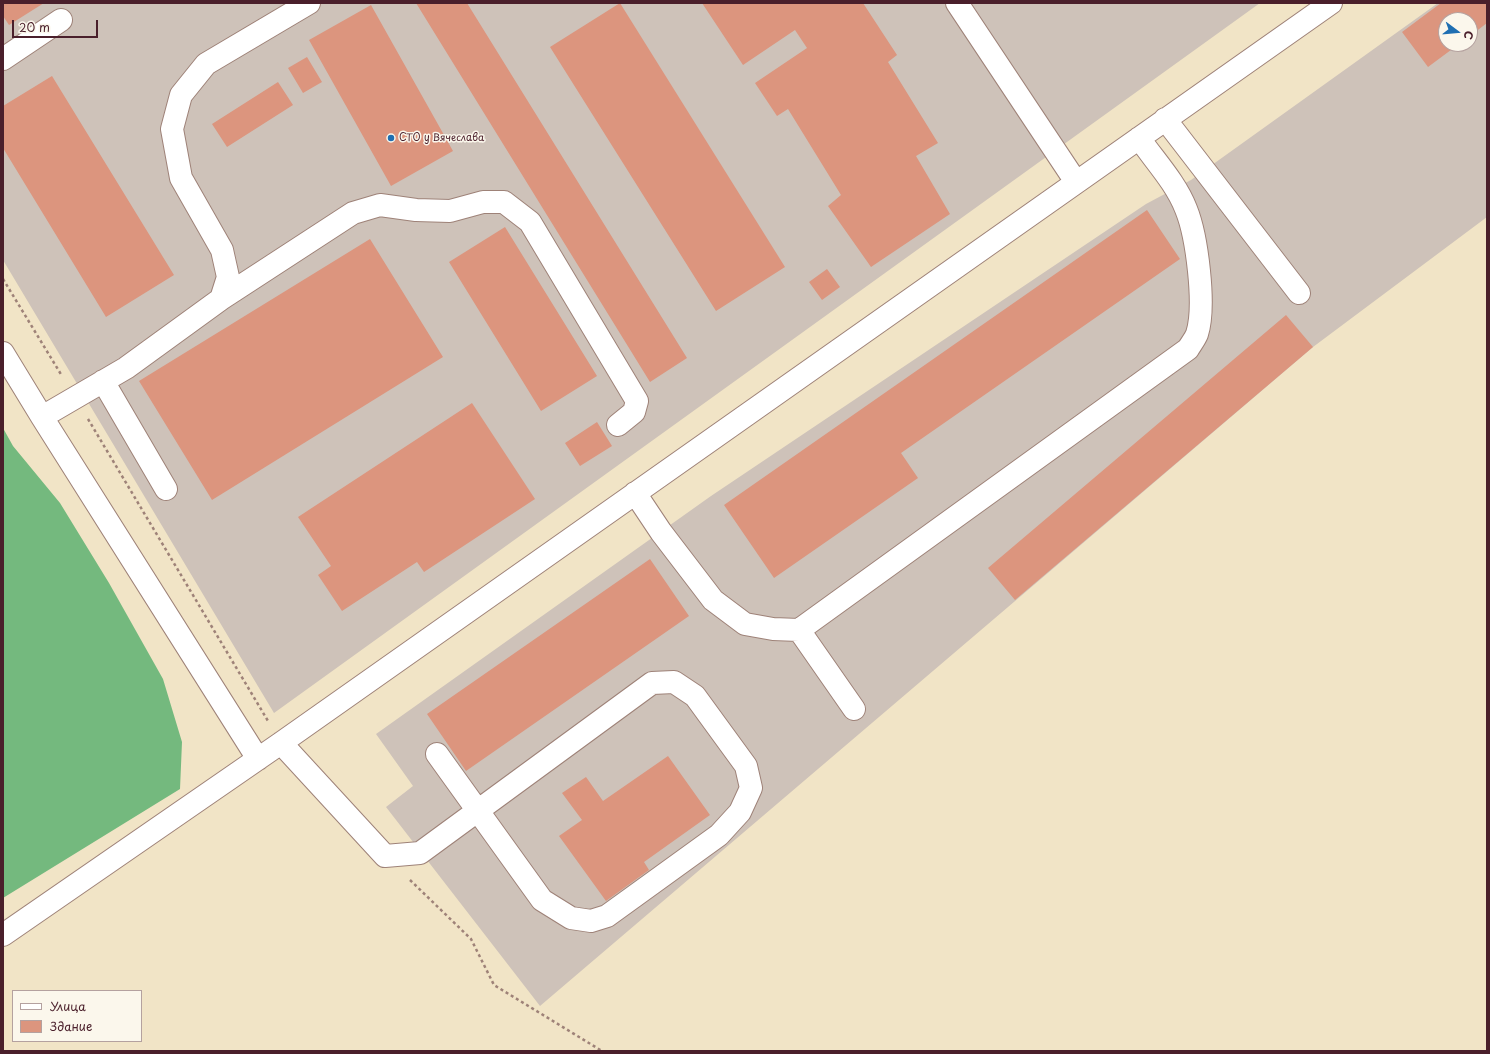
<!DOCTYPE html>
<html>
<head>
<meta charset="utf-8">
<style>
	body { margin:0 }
	#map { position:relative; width:1490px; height:1054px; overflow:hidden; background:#f1e4c6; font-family:"Playpen Sans",sans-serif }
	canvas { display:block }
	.frame { position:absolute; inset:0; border:4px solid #4a1f2b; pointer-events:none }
	.legend { position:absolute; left:12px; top:990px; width:130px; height:52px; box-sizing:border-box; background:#fbf7ec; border:1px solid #b4a19f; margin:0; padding:5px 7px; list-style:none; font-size:12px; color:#4a1f2b }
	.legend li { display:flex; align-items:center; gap:8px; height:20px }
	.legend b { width:20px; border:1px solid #b4a19f }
	.north { position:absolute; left:1438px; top:12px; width:40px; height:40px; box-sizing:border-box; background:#fbf7ec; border:1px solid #b4a19f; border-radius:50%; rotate:106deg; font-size:11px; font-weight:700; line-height:16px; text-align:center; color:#4a1f2b }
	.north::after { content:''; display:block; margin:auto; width:14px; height:18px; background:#1f6fb2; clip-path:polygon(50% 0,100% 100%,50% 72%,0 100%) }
	.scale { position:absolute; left:12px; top:20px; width:86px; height:18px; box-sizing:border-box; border:2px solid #4a1f2b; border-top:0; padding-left:5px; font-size:12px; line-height:14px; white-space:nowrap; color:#4a1f2b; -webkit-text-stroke:3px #fbf7ec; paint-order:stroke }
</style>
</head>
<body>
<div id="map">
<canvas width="1490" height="1054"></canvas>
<div class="frame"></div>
<ul class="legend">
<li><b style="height:5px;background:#fff"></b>Улица</li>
<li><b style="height:11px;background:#dc957e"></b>Здание</li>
</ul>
<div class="north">С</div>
<div class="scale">20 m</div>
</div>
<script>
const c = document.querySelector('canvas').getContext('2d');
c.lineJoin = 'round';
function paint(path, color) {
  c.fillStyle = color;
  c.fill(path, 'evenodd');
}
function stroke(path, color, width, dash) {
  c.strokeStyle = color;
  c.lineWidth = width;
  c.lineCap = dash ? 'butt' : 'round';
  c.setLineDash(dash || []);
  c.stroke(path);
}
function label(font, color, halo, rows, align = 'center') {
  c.font = font + ' "Playpen Sans",sans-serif';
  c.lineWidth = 3;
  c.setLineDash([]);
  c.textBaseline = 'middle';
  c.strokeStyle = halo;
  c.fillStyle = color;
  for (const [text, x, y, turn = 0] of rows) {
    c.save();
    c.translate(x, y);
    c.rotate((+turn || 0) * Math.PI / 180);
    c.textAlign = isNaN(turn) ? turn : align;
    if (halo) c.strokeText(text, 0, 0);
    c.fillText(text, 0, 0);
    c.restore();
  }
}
paint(new Path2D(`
	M3 3H1260L274 713 3 260Z
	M1438 3H1487V217L1313 347 540 1006 386 807 413 786 376 734 711 496 1146 204 1191 180ZM1446 20H1470V44H1446Z`), '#cec2b9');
paint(new Path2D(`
	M3 428 13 446 60 503 109 583 163 679 182 742 180 789 3 898Z`), '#74b97e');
paint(new Path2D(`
	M3 3H44L9 25 3 16Z
	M416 3H467L687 358 650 382Z
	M620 3 785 267 716 311 550 47Z
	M702 3H863L897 55 888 62 938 143 916 156 950 214 871 267 828 206 841 195 788 109 777 116 755 83 807 48 795 30 743 65Z
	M1441 3H1487V23L1470 36V20H1446V44H1459L1428 67 1402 32Z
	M371 5 453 151 391 186 309 40Z
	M307 57 322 82 303 93 288 68Z
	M52 76 174 275 106 317 3 148V106Z
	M278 82 293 105 227 147 212 124Z
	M1147 210 1180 259 901 453 918 478 774 578 724 505Z
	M505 227 597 376 541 411 449 262Z
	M370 239 443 357 212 500 139 381Z
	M827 269 840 287 822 300 809 282Z
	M1286 315 1313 347 1015 600 988 568Z
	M472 403 535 499 424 572 417 562 342 611 318 575 331 566 298 517Z
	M597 422 612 446 580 466 565 443Z
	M650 559 689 616 466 771 427 714Z
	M668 756 710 815 644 862 649 870 606 901 559 836 582 820 562 793 586 777 603 801Z`), '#dc957e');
const minor = new Path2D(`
	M957 3 1076 182
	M3 59 61 20
	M1165 119 1299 293
	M221 299 353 213 380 205 416 210 450 211 483 202H504L530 222 637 401 634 412 618 425
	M3 353 42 417 258 759
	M103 381 166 489
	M42 417 126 368 221 299 228 277 222 250 181 178 172 129 181 95 206 64 309 3
	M635 493 661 532 713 600 745 624 773 629 799 630 1188 349C1191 344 1195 339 1197 334 1206 306 1197 236 1186 209 1176 183 1155 161 1139 138
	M799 630 854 709
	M281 743 385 856 420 853 652 683 674 682 695 696 746 766 751 788 740 812 719 835 607 916 591 921 571 918 542 900 437 754
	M3 935 281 743 1331 3`);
stroke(minor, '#9e8278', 24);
stroke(new Path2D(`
	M3 279 62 376
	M88 419 268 721
	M410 880 471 939 494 985 602 1051`), '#9e8278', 2.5, [3, 3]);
stroke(minor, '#fff', 22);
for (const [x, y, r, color] of [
	[391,138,4,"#1f6fb2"]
]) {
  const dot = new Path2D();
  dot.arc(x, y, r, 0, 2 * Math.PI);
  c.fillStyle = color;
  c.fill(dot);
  stroke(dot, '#fbf7ec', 1.5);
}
label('10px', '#4a1f2b', '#fbf7ec', [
	["СТО у Вячеслава",399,138]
], 'left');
</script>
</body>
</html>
